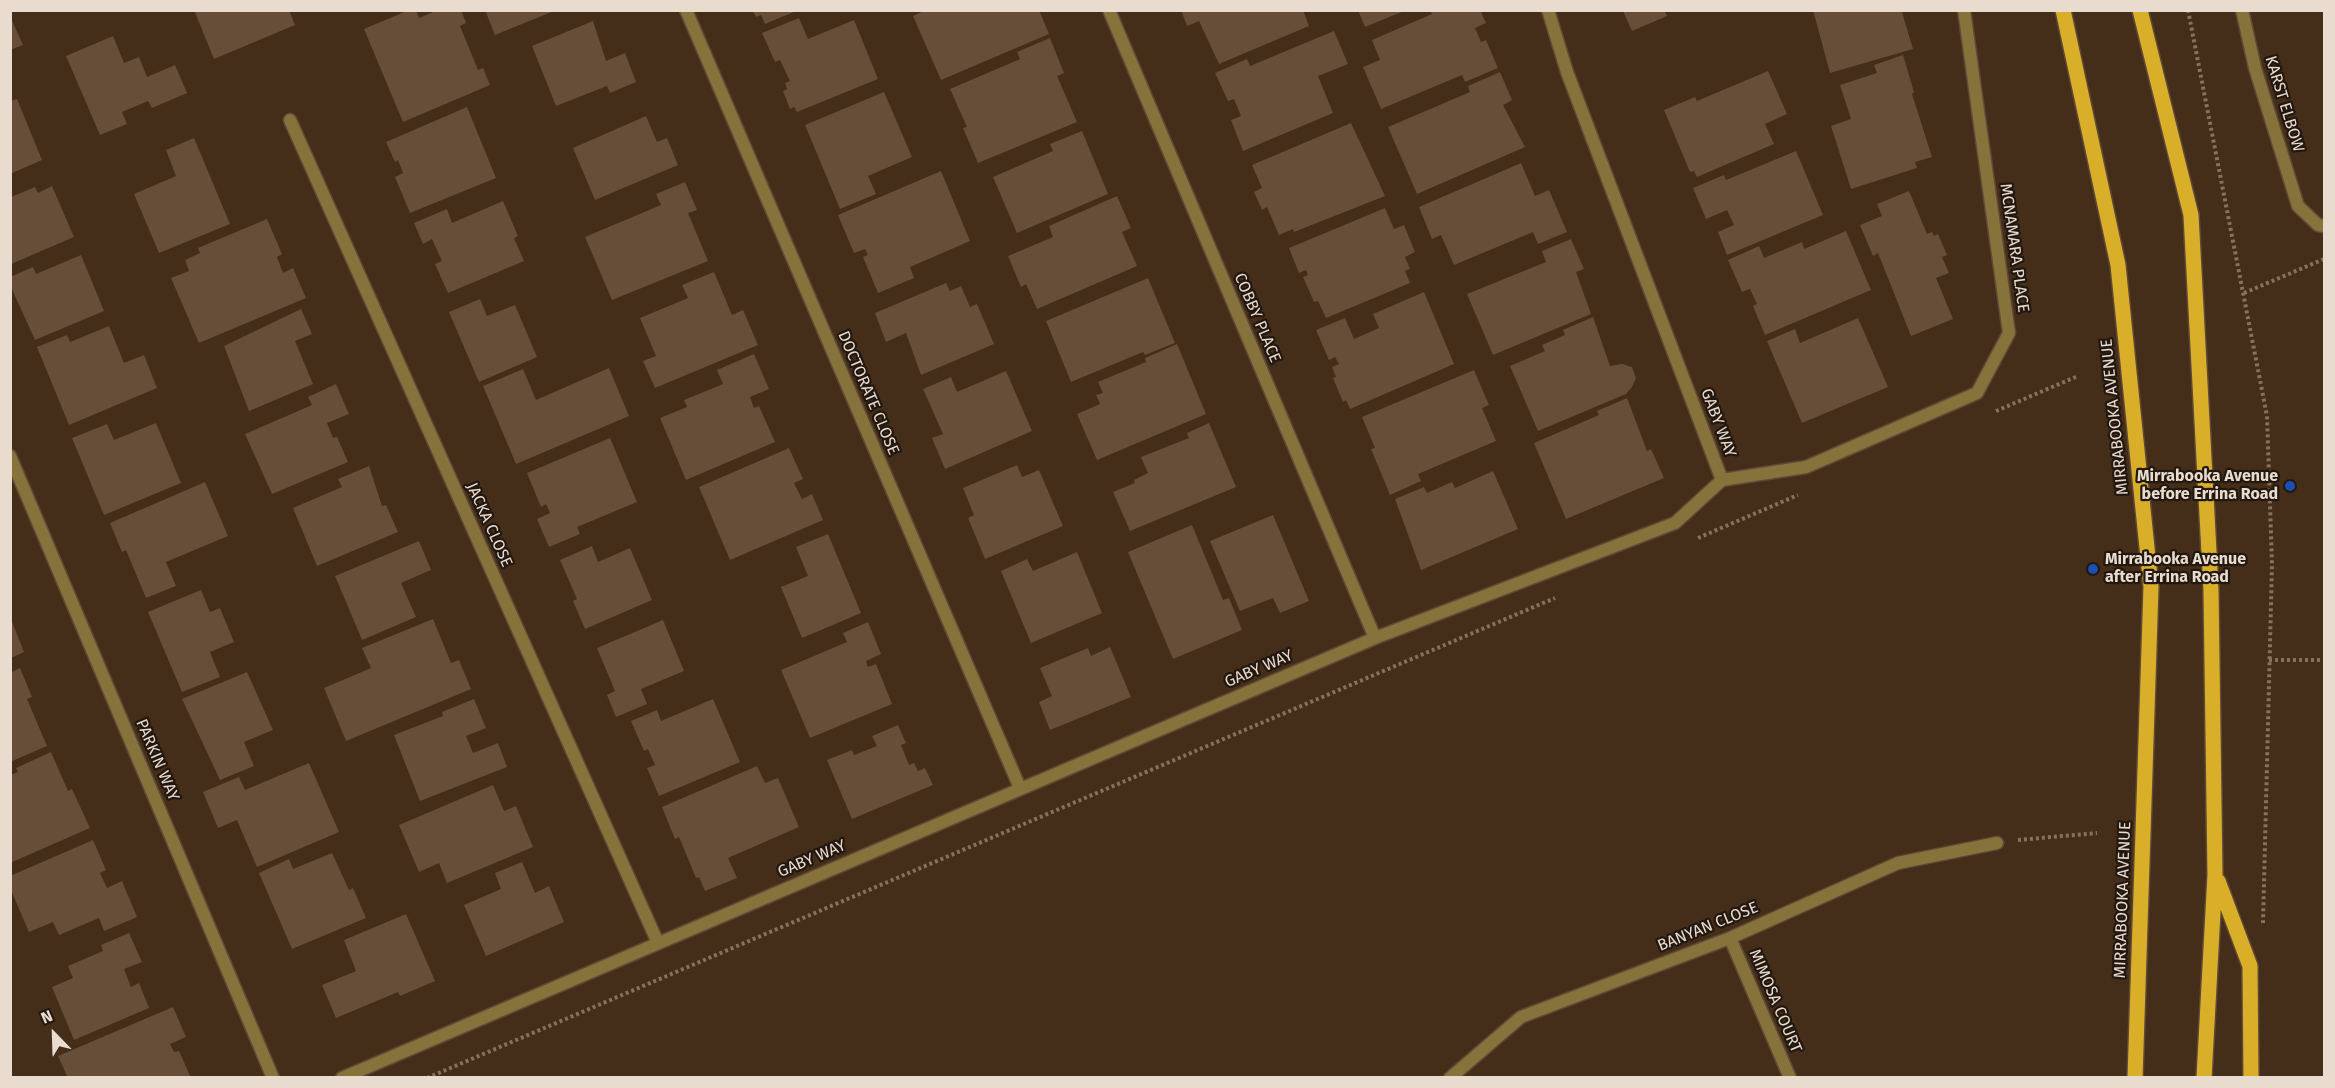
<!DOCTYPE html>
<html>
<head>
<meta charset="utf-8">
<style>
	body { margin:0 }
	#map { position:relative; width:2335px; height:1088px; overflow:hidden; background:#442d19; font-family:"Fira Sans",sans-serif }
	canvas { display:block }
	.frame { position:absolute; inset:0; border:12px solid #eadbcf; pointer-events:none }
	.north { position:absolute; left:24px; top:1004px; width:60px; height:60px; -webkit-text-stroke:4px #22180f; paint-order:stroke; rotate:337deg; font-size:16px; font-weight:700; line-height:24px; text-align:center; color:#eadbcf }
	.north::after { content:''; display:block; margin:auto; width:21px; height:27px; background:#eadbcf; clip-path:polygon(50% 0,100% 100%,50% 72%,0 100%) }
</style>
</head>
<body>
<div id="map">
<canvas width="2335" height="1088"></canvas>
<div class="frame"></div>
<div class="north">N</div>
</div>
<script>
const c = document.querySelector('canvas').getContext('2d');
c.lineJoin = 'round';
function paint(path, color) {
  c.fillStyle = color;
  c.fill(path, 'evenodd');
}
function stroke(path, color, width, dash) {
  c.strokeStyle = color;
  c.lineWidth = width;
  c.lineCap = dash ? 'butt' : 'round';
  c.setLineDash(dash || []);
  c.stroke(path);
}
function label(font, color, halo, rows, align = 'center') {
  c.font = font + ' "Fira Sans",sans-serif';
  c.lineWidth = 4.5;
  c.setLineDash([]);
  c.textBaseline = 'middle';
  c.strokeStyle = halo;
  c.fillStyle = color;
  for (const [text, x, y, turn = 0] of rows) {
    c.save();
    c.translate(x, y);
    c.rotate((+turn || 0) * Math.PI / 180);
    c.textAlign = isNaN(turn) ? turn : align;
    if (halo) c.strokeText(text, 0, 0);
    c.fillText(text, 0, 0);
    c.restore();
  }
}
paint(new Path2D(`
	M194 10H289L295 25 214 59Z
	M409 10H416L419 18 438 10H461L466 23 460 26 478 70 483 68 490 85 403 122 364 29Z
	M485 10H554V11L495 35Z
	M926 10H1039L1049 34 941 80 913 16Z
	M1181 10H1303L1309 26 1219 64 1199 21 1187 26Z
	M1358 10H1404V11L1365 27Z
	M1430 10H1480L1486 23 1475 28 1481 42 1486 40 1498 68 1465 82 1462 75 1381 109 1363 67 1380 60 1372 40 1432 14Z
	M1813 10 1902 12 1913 49 1830 73Z
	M753 11H796L765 24 761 15 756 17Z
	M1623 11H1669L1665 12 1667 16 1632 31Z
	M10 16 23 45 10 50Z
	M799 18 808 39 854 20 878 79 797 112 794 107 790 109 783 91 787 89 785 83 790 81 780 60 775 62 762 33Z
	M593 21 606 61 625 53 636 82 610 93 607 86 556 106 532 46Z
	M1334 31 1348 64 1318 76 1333 113 1243 151 1231 120 1241 116 1234 99 1228 101 1215 73 1247 59 1250 66Z
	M113 36 124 63 139 57 147 77 175 65 187 93 152 108 148 101 122 112 127 124 100 135 66 56Z
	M1050 38 1064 73 1057 76 1077 122 978 163 963 128 967 127 950 89 1020 59 1017 52Z
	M1903 55 1914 92 1912 94 1932 157 1915 162 1917 168 1851 189 1831 126 1851 119 1840 85 1877 73 1874 65Z
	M1768 71 1787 114 1765 124 1774 144 1697 177 1694 171 1690 172 1664 110 1695 97 1697 101Z
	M1500 72 1512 100 1503 105 1525 147 1417 194 1388 127 1470 92 1468 86Z
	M884 92 912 157 868 176 876 194 840 209 805 125Z
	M17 99 42 160 10 174V101Z
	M467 107 496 178 410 213 395 177 403 173 398 160 395 162 386 142Z
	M646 116 657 142 667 138 678 165 595 200 573 148Z
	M1351 123 1385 196 1294 232 1293 229 1279 235 1267 207 1262 210 1254 192 1262 188 1252 165Z
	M1082 131 1108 194 1017 233 993 177 1053 151 1050 144Z
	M194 138 230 224 159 253 134 194 176 176 166 150Z
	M1796 151 1823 215 1727 255 1718 232 1734 225 1727 210 1706 219 1693 188 1724 175 1726 180Z
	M1521 163 1535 196 1549 190 1567 232 1538 244 1533 232 1454 265 1441 235 1432 239 1419 207Z
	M941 171 970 241 910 267 914 278 878 293 863 257 868 255 865 249 854 253 838 215Z
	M685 182 697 210 688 213 708 261 612 300 585 237 661 205 656 194Z
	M52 186 74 237 11 264V197L35 187 38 193Z
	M1909 191 1927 234 1932 232 1934 236 1938 234 1947 255 1942 257 1949 273 1936 278 1953 319 1911 336 1878 253 1873 256 1860 225 1882 216 1877 204Z
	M1117 196 1131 228 1122 232 1137 266 1037 309 1026 284 1021 287 1008 256 1053 237 1049 226Z
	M503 201 518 236 514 238 524 261 448 293 435 264 442 261 432 239 423 244 414 223 447 209 452 223Z
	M1385 208 1394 229 1404 225 1415 252 1405 257 1410 269 1405 271 1410 283 1326 318 1318 301 1314 302 1303 277 1308 275 1306 270 1299 273 1289 248Z
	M267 219 282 254 277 257 283 273 293 268 306 298 199 343 171 278 189 271 185 260 200 253 198 248Z
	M1846 231 1871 290 1765 335 1753 306 1757 304 1750 289 1742 292 1728 260 1759 246 1764 258 1802 242 1804 249Z
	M1571 239 1584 269 1576 272 1591 314 1493 355 1467 294 1546 262 1542 251Z
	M81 255 104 311 35 340 10 285V277L33 267 36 274Z
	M714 272 732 315 743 310 758 345 655 388 643 361 656 356 640 318 688 298 682 285Z
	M1148 278 1175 343 1145 355 1143 352 1071 382 1046 321Z
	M946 283 950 291 961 286 970 307 977 304 994 344 921 375 906 333 886 342 875 313Z
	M1424 292 1454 364 1350 409 1346 400 1343 402 1333 378 1336 377 1332 367 1339 364 1335 357 1329 360 1316 330 1345 318 1354 339 1379 328 1373 314Z
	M480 299 487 316 515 305 537 357 479 382 449 312Z
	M301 309 312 334 295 341 313 384 249 411 224 346Z
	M1593 317 1610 366 1622 364 1632 367 1636 378 1632 387 1626 394 1538 431 1510 366 1545 351 1542 345 1565 335 1563 330Z
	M1858 318 1888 387 1802 423 1767 341 1795 329 1800 343Z
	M109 326 124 363 144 355 157 388 69 425 37 347 67 335 70 342Z
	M1177 344 1206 414 1097 460 1077 414 1100 404 1096 395 1103 393 1098 382 1146 362 1145 358Z
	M754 354 769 389 750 397 754 408 759 406 775 442 686 480 660 418 687 407 684 400 723 384 717 370Z
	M609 368 629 416 516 464 483 386 523 369 536 400Z
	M1474 370 1489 405 1482 408 1496 441 1418 474 1421 481 1390 495 1371 449 1375 448 1362 417Z
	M1006 371 1032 431 945 469 932 438 943 434 923 389 951 377 957 392Z
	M336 384 349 414 327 423 333 438 337 437 348 462 272 494 245 434 312 405 308 397Z
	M1627 398 1647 451 1651 449 1664 478 1566 519 1534 443 1599 415 1597 411Z
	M156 423 181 483 104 515 72 438 107 424 114 440Z
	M1209 423 1236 487 1130 531 1113 492 1135 483 1134 480 1148 473 1141 457 1189 438 1187 433Z
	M610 438 637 502 577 527 580 534 549 547 537 519 550 513 546 504 541 507 527 473Z
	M789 448 803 479 794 483 802 499 812 494 823 520 730 560 699 487Z
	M1017 465 1022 477 1039 470 1063 526 985 559 968 518 974 515 963 488Z
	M369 466 382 506 386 505 398 532 317 566 293 508 342 487 338 479Z
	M1493 471 1518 529 1421 570 1395 499 1424 487 1427 493 1452 482 1455 488Z
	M205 482 228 536 166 562 176 586 146 598 126 550 122 552 110 523Z
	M1273 515 1309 601 1280 613 1273 598 1240 611 1210 541Z
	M1192 525 1223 600 1229 598 1242 630 1173 659 1128 552Z
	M828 534 861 613 802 638 781 587 808 576 796 547Z
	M419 541 431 570 401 583 416 617 362 640 335 576Z
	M592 546 598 562 630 548 652 600 585 629 573 601 577 599 560 560Z
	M1077 552 1102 613 1031 643 1001 571 1027 559 1033 571Z
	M201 590 210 612 220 608 234 642 210 652 220 677 182 692 148 612Z
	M11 619 24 652 11 658Z
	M433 619 451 663 459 660 471 689 346 741 324 688 371 668 362 648Z
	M663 620 684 671 641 689 647 704 616 717 607 695 615 691 597 648Z
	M868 622 881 654 866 661 868 667 876 664 892 704 810 738 781 670 847 642 843 633Z
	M1110 647 1131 697 1050 730 1039 702 1052 696 1040 668 1088 648 1091 656Z
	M20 668 32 697 27 699 47 746 10 762V673Z
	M247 672 273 730 244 742 254 766 220 780 182 699Z
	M474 699 486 728 466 736 473 753 498 743 507 767 420 801 394 735 443 716 442 712Z
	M713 699 740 762 659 796 647 768 655 765 648 749 644 751 631 721 657 710 661 721Z
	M898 725 906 743 901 745 909 765 914 763 918 771 925 768 933 785 852 819 827 760 852 750 854 755 877 746 872 736Z
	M51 752 68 791 72 789 90 828 10 863V775L18 772 16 768Z
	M309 763 339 832 257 867 237 820 218 828 203 792 239 777 245 790Z
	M757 766 765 783 778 778 799 827 728 858 737 878 705 891 699 877 696 878 679 837 675 839 662 807Z
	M493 785 504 811 516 806 533 847 447 883 439 863 419 872 399 825Z
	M93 840 106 870 100 873 107 888 122 881 137 917 104 931 99 918 59 935 53 922 29 932 10 888V876Z
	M332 853 349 890 353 888 366 918 292 949 259 873 289 859 293 869Z
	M522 862 535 893 549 886 564 922 486 956 464 905 501 889 495 873Z
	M406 914 435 981 400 996 398 992 336 1018 322 985 356 971 344 940Z
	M129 933 142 962 124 969 131 987 139 983 149 1008 74 1040 52 987 73 978 68 966 103 951 101 945Z
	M173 1007 186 1037 170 1044 174 1052 179 1051 191 1078H68L58 1056Z`), '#664e39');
const street = new Path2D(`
	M686 10 1020 788
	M1109 10 1375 638
	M2242 10 2255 68 2298 206 2318 225 2324 226
	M290 120 658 943
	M10 456 273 1078
	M1722 480 1806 467 1977 393 2009 333 1964 10
	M1730 938 1790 1078
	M342 1078 1375 638 1675 523 1722 480 1567 72 1548 10
	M1450 1078 1521 1017 1730 938 1898 863 1997 843`);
const primary = new Path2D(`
	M2063 10 2118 265 2151 587 2135 1078
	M2140 10 2191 215 2211 590 2215 875 2204 1078
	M2218 881 2250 966 2251 1078`);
stroke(street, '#5f4936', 15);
stroke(primary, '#5f4936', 18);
stroke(new Path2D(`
	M2188 10 2267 416 2272 564 2263 923
	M2244 293 2324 259
	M1996 411 2078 376
	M1698 538 1798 495
	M2269 660H2324
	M2018 840 2097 833
	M427 1078 1555 598`), '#857160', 4, [3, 3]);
stroke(street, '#86723b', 12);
stroke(primary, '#d9af29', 15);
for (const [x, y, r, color] of [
	[2290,486,6,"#1a4fb4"],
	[2093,569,6,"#1a4fb4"]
]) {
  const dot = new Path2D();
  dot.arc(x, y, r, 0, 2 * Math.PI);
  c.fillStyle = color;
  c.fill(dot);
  stroke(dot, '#22180f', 2);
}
label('16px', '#eadbcf', '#22180f', [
	["KARST ELBOW",2284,104,73],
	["MCNAMARA PLACE",2014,248,82],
	["COBBY PLACE",1257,318,67],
	["DOCTORATE CLOSE",868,393,67],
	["MIRRABOOKA AVENUE",2115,417,-96],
	["GABY WAY",1718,423,69],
	["JACKA CLOSE",489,525,66],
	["GABY WAY",1259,669,-23],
	["PARKIN WAY",157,760,67],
	["GABY WAY",812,859,-23],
	["MIRRABOOKA AVENUE",2123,900,-88],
	["BANYAN CLOSE",1708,927,-22],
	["MIMOSA COURT",1775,1001,67]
]);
label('bold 16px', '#eadbcf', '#22180f', [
	["Mirrabooka Avenue",2278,477],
	["before Errina Road",2278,495],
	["Mirrabooka Avenue",2105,560,"left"],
	["after Errina Road",2105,578,"left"]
], 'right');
</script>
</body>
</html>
